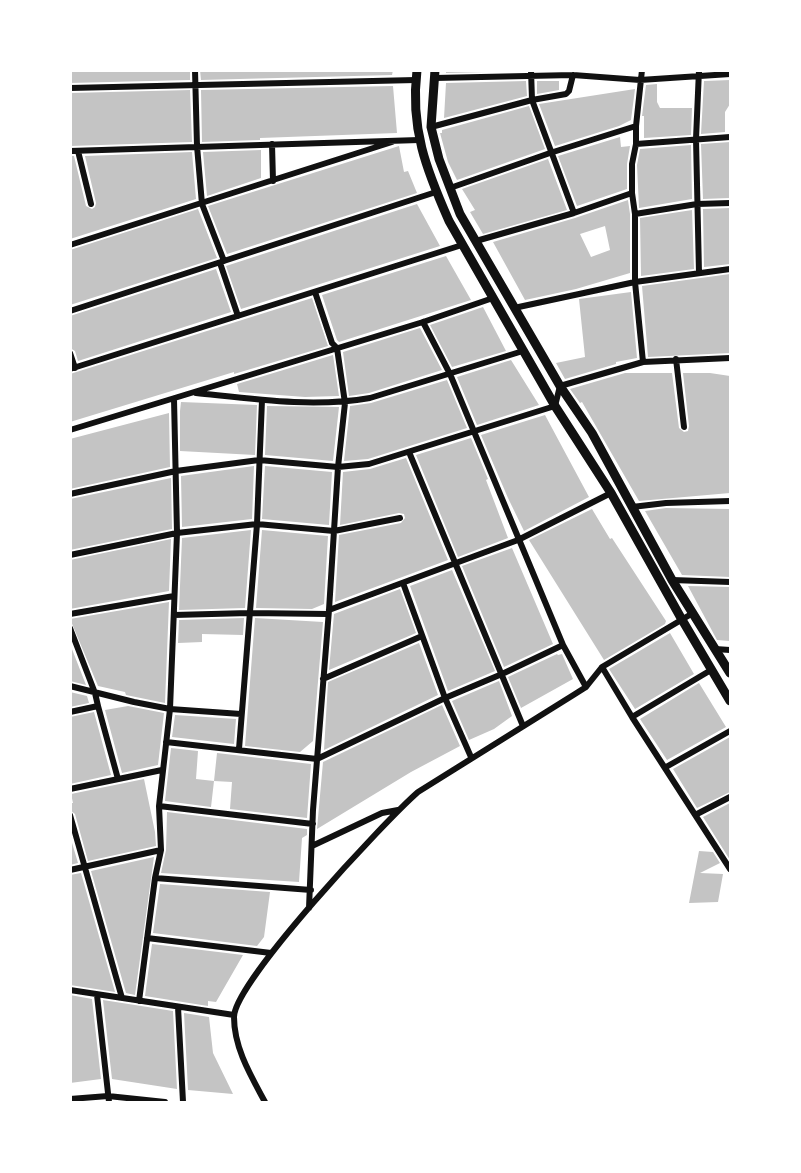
<!DOCTYPE html>
<html>
<head>
<meta charset="utf-8">
<style>
	body { margin:0 }
	#map { position:relative; width:801px; height:1173px; overflow:hidden; background:#fff; font-family:Ubuntu,sans-serif }
	canvas { display:block }
	.frame { position:absolute; inset:0; border:72px solid #fff; pointer-events:none }
</style>
</head>
<body>
<div id="map">
<canvas width="801" height="1173"></canvas>
<div class="frame"></div>
</div>
<script>
const c = document.querySelector('canvas').getContext('2d');
c.lineJoin = 'round';
function paint(path, color) {
  c.fillStyle = color;
  c.fill(path, 'evenodd');
}
function stroke(path, color, width, dash) {
  c.strokeStyle = color;
  c.lineWidth = width;
  c.lineCap = dash ? 'butt' : 'round';
  c.setLineDash(dash || []);
  c.stroke(path);
}
paint(new Path2D(`
	M70 70H190V80L70 83Z
	M200 70H393L392 75 201 80Z
	M446 70H526V71L446 73Z
	M730 80V104L725 112V132L701 134 704 81Z
	M526 81 527 96 444 118 446 83Z
	M537 81H559V90L537 94Z
	M657 84V102L660 108H692L691 135 644 138V116H642L646 85Z
	M393 86 397 133 260 138V140L202 142 201 90Z
	M635 89 631 120 619 126 555 146 539 104Z
	M190 90 192 142 70 146V93Z
	M529 106 545 149 457 180 448 162 440 133H442V130Z
	M620 137 621 147 630 146 627 164V189L577 206 558 156Z
	M730 142V198L703 199 701 144Z
	M691 145 692 199 639 208 637 165 640 149Z
	M399 146 404 172 408 171 417 193 227 254 208 206Z
	M261 150V178L207 196 203 152Z
	M192 152 196 199 70 239V156H74L86 206 92 209 95 207 96 203 85 156Z
	M548 159 567 210 483 234 470 212 475 210 462 189Z
	M628 200 630 214V273L576 289 525 300 493 242 575 218ZM605 226 610 250 591 257 580 234Z
	M417 204 440 246 241 309 226 266Z
	M730 208V264L704 267 703 209Z
	M198 209 217 258 70 305V250Z
	M692 210 694 269 641 276 640 218Z
	M446 256 471 300 339 342 337 340 322 295Z
	M216 269 231 312 78 361 75 351 70 348V316Z
	M730 274V353L648 357 642 286Z
	M631 292 637 358 616 362V364L565 379 556 363 585 357 579 299Z
	M312 298 328 346 234 374V372L70 422V374Z
	M483 307 506 351 452 367 430 325Z
	M420 328 442 370 369 393 349 396 343 352Z
	M333 355 339 396 305 397 239 392 237 384Z
	M511 360 539 405 477 425 457 377Z
	M625 373H672L679 428 684 432 688 431 689 426 683 373H710L730 376V493L639 501 582 402 580 403 570 389Z
	M447 380 467 428 368 459 344 461 350 406 371 403Z
	M181 402 257 405 255 455 180 451V411Z
	M267 406 339 407 333 461 265 455Z
	M169 413 170 467 70 489V439Z
	M545 415 589 497 524 531 508 498 481 435Z
	M471 438 488 479 486 480 508 538 458 557 416 455Z
	M406 458 448 560 335 602 339 535 401 523 405 518 404 514 399 513 340 525 343 472 370 469Z
	M254 466 252 519 182 527 181 476Z
	M265 466 332 472 329 525 262 519Z
	M171 478 172 529 70 550V499Z
	M666 508 730 509V577L682 575 645 511Z
	M592 509 610 539 612 538 666 621 665 624 604 660 529 540Z
	M251 530 245 608 179 610 182 538Z
	M262 530 328 536 324 604 312 609 256 608Z
	M171 539 169 591 70 609V560Z
	M512 548 553 644 504 667 462 566Z
	M452 570 495 671 448 691 410 586Z
	M688 586 730 587V641L717 640Z
	M400 589 416 633 329 670 334 614Z
	M169 602 165 703 126 695 125 692 98 686 70 619Z
	M244 618 243 635 202 634V642L178 643 179 620Z
	M255 618 323 622 313 741 300 752 245 746Z
	M670 633 694 674 635 709 609 669Z
	M419 643 438 695 324 750 328 682Z
	M70 644 86 685 70 681Z
	M557 654 558 655 562 654 573 679 521 708 508 677Z
	M499 681 512 716 494 729 469 740 452 701Z
	M699 683 726 727 667 760 640 719Z
	M70 692 87 696 89 703 70 707Z
	M442 705 460 746 411 772 317 829 323 762Z
	M128 706 164 713 158 765 122 773 105 710Z
	M94 712 111 775 70 784V717Z
	M175 715 236 719 234 744 172 737Z
	M730 737V792L697 808 673 769Z
	M171 748 198 751 196 779 214 781 217 753 311 764 307 818 230 809 232 782 214 781 211 807 165 801Z
	M144 779 155 832 156 846 88 861 75 814 70 810V803H73L71 794Z
	M730 803V860L703 817Z
	M167 812 307 829V835L302 838 299 882 161 873 166 850Z
	M70 836 78 863 70 865Z
	M699 851 713 852 720 863 700 873 723 874 718 902 689 903Z
	M154 857 135 995 126 993 91 871Z
	M81 873 115 992 70 985V875Z
	M160 884 270 892 264 937 257 946 153 933Z
	M152 944 243 955 216 1002 208 1001V1006L145 996Z
	M70 995 92 999 101 1079 70 1083Z
	M103 1000 173 1011 177 1089 112 1079Z
	M184 1013 209 1017 213 1053 233 1094 188 1090Z`), '#c4c4c4');
stroke(new Path2D(`
	M195 70 197 146 202 204 224 261
	M531 70 532 100 574 213
	M435 78 573 75 640 80 730 74
	M70 88 416 80
	M636 126 642 70
	M431 127 532 100 566 94 569 91 573 75
	M272 144 273 181
	M70 151 419 140
	M78 151 91 204
	M450 188 550 153 636 126V144
	M635 214 697 204 730 203
	M476 241 574 213 632 193
	M70 245 392 142
	M220 263 238 316
	M699 273 696 139 699 70
	M514 308 635 282 730 269
	M70 311 436 192
	M423 322 450 374 563 645 586 687
	M70 353 75 368
	M676 359 684 427
	M643 362 635 282V214L632 193V164L636 144 730 137
	M70 369 462 245
	M196 393C253 399 313 408 370 398L523 351
	M70 430 423 322 493 298
	M409 452 523 726
	M70 494 176 471 259 460 338 467 369 464 555 406 560 386 643 362 730 358
	M632 507 666 503 730 501
	M70 555 177 533 257 524 334 531 400 518
	M672 580 730 582
	M403 583 445 698 471 757
	M329 610 518 540 611 493
	M70 614 174 596
	M174 615 249 613 328 614
	M70 628 95 693 98 706 70 712
	M715 649 730 650
	M602 667 632 717 730 869
	M323 679 422 636
	M70 686 134 702 170 709 241 714
	M98 706 118 779
	M632 717 711 670
	M166 742 317 759 445 698 502 674 563 645
	M239 749 257 524 262 400
	M666 767 730 731
	M70 789 162 770
	M159 806 313 824
	M697 814 730 797
	M70 815 122 998
	M312 846 382 813 398 810
	M70 870 161 850
	M155 878 311 890
	M309 908 313 810 329 610 338 467 345 403 337 348 332 343 315 292
	M147 938 271 953
	M70 990 234 1015
	M97 995 109 1102
	M139 1001 155 878 161 850 159 806 170 709 177 533 174 399
	M178 1007 183 1102
	M70 1099 108 1096 165 1102
	M265 1102C251 1076 234 1048 234 1017 234 982 385 821 418 792L575 694 586 687 602 667 693 613`), '#111', 6);
stroke(new Path2D(`
	M417 70C410 128 426 169 449 221L555 406 611 493 681 618 730 701
	M435 70 431 127 439 159 460 214 560 386 592 433 672 580 730 673`), '#111', 9);
</script>
</body>
</html>
